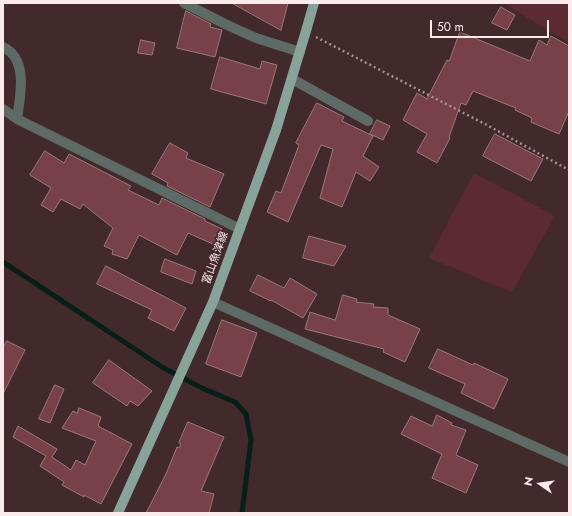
<!DOCTYPE html>
<html>
<head>
<meta charset="utf-8">
<style>
	body { margin:0 }
	#map { position:relative; width:572px; height:516px; overflow:hidden; background:#42292c; font-family:Jost,sans-serif }
	canvas { display:block }
	.frame { position:absolute; inset:0; border:4px solid #fbeaec; pointer-events:none }
	.north { position:absolute; left:520px; top:464px; width:40px; height:40px; -webkit-text-stroke:3px #42292c; paint-order:stroke; rotate:283deg; font-size:11px; font-weight:700; line-height:16px; text-align:center; color:#fbeaec }
	.north::after { content:''; display:block; margin:auto; width:14px; height:18px; background:#fbeaec; clip-path:polygon(50% 0,100% 100%,50% 72%,0 100%) }
	.scale { position:absolute; left:430px; top:20px; width:119px; height:18px; box-sizing:border-box; border:2px solid #fbeaec; border-top:0; padding-left:5px; font-size:12px; line-height:14px; white-space:nowrap; color:#fbeaec; -webkit-text-stroke:3px #42292c; paint-order:stroke }
</style>
</head>
<body>
<div id="map">
<canvas width="572" height="516"></canvas>
<div class="frame"></div>
<div class="north">N</div>
<div class="scale">50 m</div>
</div>
<script>
const c = document.querySelector('canvas').getContext('2d');
c.lineJoin = 'round';
function paint(path, color) {
  c.fillStyle = color;
  c.fill(path, 'evenodd');
}
function stroke(path, color, width, dash) {
  c.strokeStyle = color;
  c.lineWidth = width;
  c.lineCap = dash ? 'butt' : 'round';
  c.setLineDash(dash || []);
  c.stroke(path);
}
function label(font, color, halo, rows, align = 'center') {
  c.font = font + ' Jost,"Noto Sans JP",sans-serif';
  c.lineWidth = 3;
  c.setLineDash([]);
  c.textBaseline = 'middle';
  c.strokeStyle = halo;
  c.fillStyle = color;
  for (const [text, x, y, turn = 0] of rows) {
    c.save();
    c.translate(x, y);
    c.rotate((+turn || 0) * Math.PI / 180);
    c.textAlign = isNaN(turn) ? turn : align;
    if (halo) c.strokeText(text, 0, 0);
    c.fillText(text, 0, 0);
    c.restore();
  }
}
paint(new Path2D(`
	M503 3H569V43Z
	M474 173 555 216 512 292 429 258Z`), '#5b2a32');
stroke(new Path2D(`
	M3 262 162 367 202 388 235 402 246 414 251 440 242 513`), '#081f19', 5);
const building = new Path2D(`
	M232 3H288L281 30Z
	M501 7 515 15 507 30 492 23Z
	M186 11 211 24 210 27 222 30 215 57 177 48Z
	M460 32 530 61 539 40 547 45 551 36 569 46V111L559 134 531 122 532 118 515 110 516 108 473 91 466 105 461 103 449 137 450 138 437 163 417 152 427 134 403 120 417 93 427 99 447 60 449 61Z
	M141 40 155 43 152 55 138 53Z
	M220 57 260 69 262 61 277 65 266 104 211 89Z
	M317 103 344 117 342 121 373 136 363 156 379 167 370 181 356 172 342 207 320 198 333 149 321 145 288 222 267 212 276 191 281 193 299 145 296 143Z
	M377 120 390 126 383 140 370 134Z
	M495 134 543 159 531 181 483 156Z
	M170 143 188 153 186 158 224 174 210 207 167 186 168 183 152 174Z
	M45 151 64 163 69 154 131 186 128 190 159 205 162 198 205 219V221L222 229 215 245 188 233 177 255 139 235 127 259 112 254 113 250 104 246 113 228 83 204 80 209 61 199 53 212 41 205 51 188 30 175Z
	M309 236 346 246 334 266 303 258Z
	M165 259 196 271 192 284 161 272Z
	M106 266 186 308 174 331 148 318 152 310 97 284Z
	M258 275 284 288 290 278 317 294 303 318 271 300V301L250 291Z
	M343 295 357 299 356 302 374 304 373 307 388 308V315L420 329 405 362 383 352 384 349 305 329 310 312 335 320Z
	M222 320 257 333 241 377 206 364Z
	M7 341 25 350 3 394V348Z
	M438 349 473 365 474 363 508 379 494 409 461 393 465 384 429 368Z
	M109 360 152 391 138 406 130 401 127 406 93 383Z
	M55 385 64 389 50 423 39 419Z
	M79 408 101 417 98 426 132 444 101 504 84 495V497L62 485 64 482 40 466 46 456 13 437 18 426 57 449 52 457 71 470 76 460 85 465 96 441 62 428 73 411 77 413Z
	M437 415 452 423 451 425 466 430 456 455 478 465 466 493 432 478 442 454 401 434 411 416 432 426Z
	M188 422 224 437 201 491 214 494 209 513H146L166 474 177 447 179 448 181 444 179 443Z`);
paint(building, '#78414a');
stroke(building, '#97797c', 1);
stroke(new Path2D(`
	M316 37 485 124 569 170`), '#a48f92', 2.5, [2, 3]);
stroke(new Path2D(`
	M184 3 225 24 256 38 300 52
	M3 47C29 59 20 97 17 119
	M292 79 368 121
	M3 109 17 119 240 229`), '#5d6a66', 10);
stroke(new Path2D(`
	M213 302 569 462`), '#5d6a66', 10);
stroke(new Path2D(`
	M118 513 213 302 276 130 306 31 314 3`), '#88a39a', 10);
label('11px', '#fbeaec', '#42292c', [
	["富山魚津線",216,258,-70]
]);
</script>
</body>
</html>
